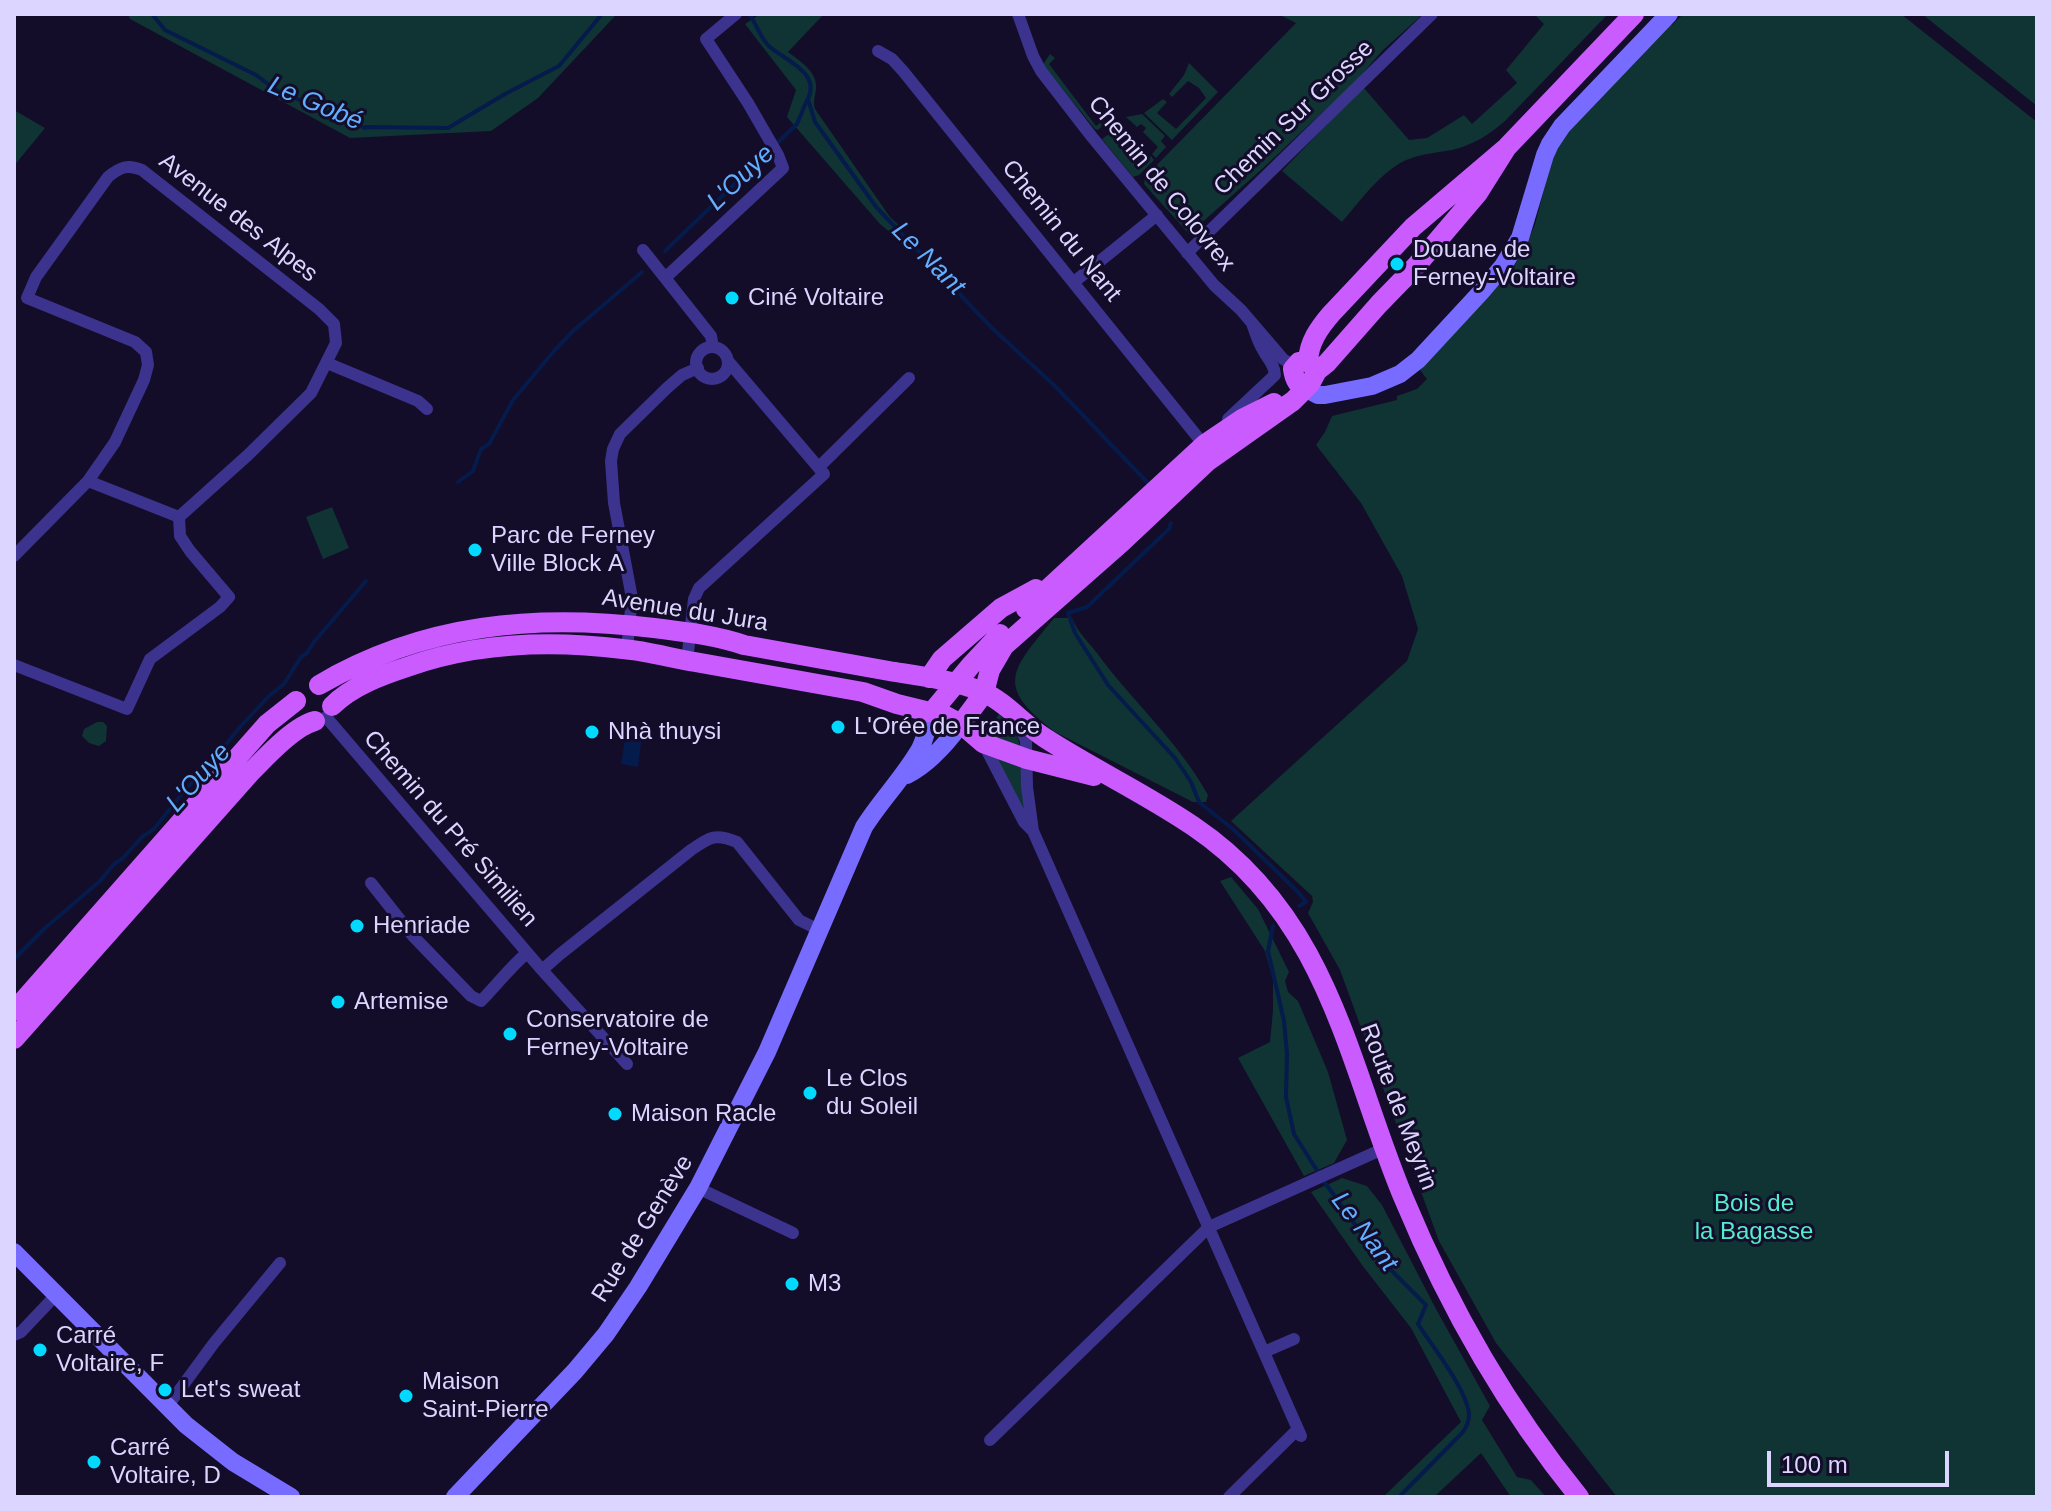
<!DOCTYPE html>
<html>
<head>
<meta charset="utf-8">
<style>
	body { margin:0 }
	#map { position:relative; width:2051px; height:1511px; overflow:hidden; background:#130d29; font-family:Helvetica,sans-serif }
	canvas { display:block }
	.frame { position:absolute; inset:0; border:16px solid #dcd5ff; pointer-events:none }
	.scale { position:absolute; left:1767px; top:1451px; width:182px; height:36px; box-sizing:border-box; border:4px solid #dcd5ff; border-top:0; padding-left:10px; font-size:24px; line-height:28px; white-space:nowrap; color:#dcd5ff; -webkit-text-stroke:6px #130d29; paint-order:stroke }
</style>
</head>
<body>
<div id="map">
<canvas width="2051" height="1511"></canvas>
<div class="frame"></div>
<div class="scale">100 m</div>
</div>
<script>
const c = document.querySelector('canvas').getContext('2d');
c.lineJoin = 'round';
function paint(path, color) {
  c.fillStyle = color;
  c.fill(path, 'evenodd');
}
function stroke(path, color, width, dash) {
  c.strokeStyle = color;
  c.lineWidth = width;
  c.lineCap = dash ? 'butt' : 'round';
  c.setLineDash(dash || []);
  c.stroke(path);
}
function label(font, color, halo, rows, align = 'center') {
  c.font = font + ' Helvetica,sans-serif';
  c.lineWidth = 6;
  c.setLineDash([]);
  c.textBaseline = 'middle';
  c.strokeStyle = halo;
  c.fillStyle = color;
  for (const [text, x, y, turn = 0] of rows) {
    c.save();
    c.translate(x, y);
    c.rotate((+turn || 0) * Math.PI / 180);
    c.textAlign = isNaN(turn) ? turn : align;
    if (halo) c.strokeText(text, 0, 0);
    c.fillText(text, 0, 0);
    c.restore();
  }
}
paint(new Path2D(`
	M128 14H617L538 98 491 131 350 138 130 19Z
	M760 14H824L788 52C800 61 818 72 816 89 815 97 813 101 815 109L890 217 901 227 892 234 880 224 787 117 796 90 745 24Z
	M1278 14H1423L1382 51 1357 80 1262 169 1189 234 1144 184 1145 177 1296 23Z
	M1534 14H1608L1505 121C1489 135 1473 145 1452 150 1435 153 1419 154 1404 161 1379 174 1360 201 1342 222L1282 171 1363 87 1409 140 1427 138 1464 115 1472 124 1517 83 1506 70 1544 24Z
	M1683 14H1901L2037 122V1497H1617L1496 1343 1439 1241 1340 970 1308 913 1313 902 1312 896 1231 821 1407 661 1418 629 1402 576 1361 503 1316 445 1325 432 1332 416 1397 400V396L1417 389 1427 379 1420 370 1515 265 1528 241 1535 224 1553 155 1563 137 1671 24 1672 25Z
	M1922 14H2037V106Z
	M1050 54 1055 58 1049 64 1096 126 1104 120 1106 122 1098 130 1095 129 1044 66V63Z
	M1189 63 1218 92 1172 140 1144 113 1163 99 1167 102 1157 113 1176 129 1206 98 1199 88 1188 81 1172 97 1169 94 1184 75Z
	M14 110 45 128 14 166Z
	M1142 114 1165 136 1161 141 1166 147 1156 158 1152 154 1158 147 1143 132 1146 128 1141 124 1137 127 1126 117Z
	M1109 134 1142 165 1151 156 1154 160 1139 175 1133 177 1102 139Z
	M332 507 349 548 323 559 306 517Z
	M1054 618H1072C1077 631 1088 642 1097 653 1132 701 1179 742 1208 795L1206 802H1193L1055 732C993 685 1012 670 1054 618Z
	M999 714C1011 728 1018 732 1021 751L981 732 993 723Z
	M97 722H103L107 726 106 741 99 746 89 743 82 736 84 729Z
	M994 755 1023 762 1027 819Z
	M1231 877 1258 909 1289 972 1285 981 1288 992 1298 1001 1328 1072 1347 1140 1334 1163 1304 1176 1238 1058 1270 1042 1273 1010V980L1265 951 1220 881Z
	M1342 1178 1367 1186 1382 1205 1436 1309 1490 1406 1482 1420 1517 1477 1531 1480 1546 1497H1511L1481 1453 1434 1497H1383L1461 1422 1411 1328 1362 1265 1311 1192Z`), '#103334');
paint(new Path2D(`
	M626 733 642 735 638 767 621 764Z`), '#051b4b');
stroke(new Path2D(`
	M152 14 165 30 256 75 276 90 365 128 366 127 448 128 505 94 559 66 602 14
	M749 14C757 24 760 39 770 47 785 60 821 73 808 99L815 122 877 208 993 329 1055 386 1147 482
	M665 251 797 124 807 100
	M458 482 473 471 481 449 489 444 513 400 554 351 573 331 642 272
	M1171 523 1169 529 1087 607 1068 613 1075 633 1108 685 1175 758 1191 782 1199 802 1234 830 1299 893 1306 902 1299 906
	M1273 926 1268 951 1284 1021 1287 1054 1286 1097 1294 1134 1323 1180 1380 1259 1426 1305 1418 1324C1432 1346 1468 1391 1469 1415 1469 1422 1466 1428 1462 1433L1399 1497
	M14 959 44 929 100 881 114 864 123 858 142 837 154 829 184 791 215 758 240 727 269 696 284 684 301 657 307 653 314 642 366 581`), '#051b4b', 4);
stroke(new Path2D(`
	M1018 14 1033 56 1041 71 1092 137 1214 285 1241 310 1283 359 1294 366
	M878 51 892 59 903 71 1200 440 1205 444 1207 441
	M643 250 711 336 713 347
	M1187 253 1432 14
	M665 278 783 168 778 155 748 103 706 39 736 14
	M1074 282 1157 215
	M696 363a16 16 0 1 1 32 0a16 16 0 1 1-32 0Z
	M327 363 418 401 427 409
	M1228 419 1275 375C1274 363 1268 360 1263 350 1258 342 1255 332 1252 323
	M819 467 909 378
	M14 556 88 481 115 442 144 380 148 365 146 352 135 342 27 298 36 277 108 177C120 167 128 164 142 170L319 309 334 324 336 343 311 393 248 455 179 517 88 481
	M627 649 632 598 614 503 611 461 613 449 620 434 667 388 682 375 698 368
	M687 661 694 599 699 588 824 474 728 361
	M14 665 127 709 150 659 220 607 229 597 190 551 180 536 179 517
	M326 717 542 970 627 1064
	M983 743 1024 822 1033 831 1027 787 1026 741 1018 722
	M1033 831 1301 1436
	M371 883 413 936 471 996 481 1001C497 985 510 967 527 953
	M542 970 559 955 691 850C710 837 715 833 737 842L799 920 819 930
	M698 1188 793 1233
	M14 1335 21 1332 56 1295
	M1264 1352 1294 1339
	M167 1407 214 1343 280 1263
	M990 1440 1209 1227 1385 1148
	M1229 1497 1298 1429`), '#3b338d', 12);
stroke(new Path2D(`
	M1305 388 1318 395H1325L1372 386 1400 374 1418 360 1481 292 1503 266 1520 238 1545 155 1550 144 1562 126 1669 14
	M907 775C929 764 947 743 961 724
	M14 1252 186 1425 233 1462 291 1497
	M455 1497 575 1371 606 1334 638 1287 698 1188 767 1052 864 827C881 800 904 777 920 749 926 738 927 724 932 712`), '#776cff', 18);
stroke(new Path2D(`
	M1317 371 1308 361C1309 342 1319 328 1331 314L1413 227 1507 147 1634 14
	M1305 388C1296 385 1294 377 1293 369L1299 362 1308 361
	M1026 609 1205 444 1242 419 1274 403
	M929 678 942 659 1001 608 1036 589
	M319 685C424 623 536 614 654 628 685 632 715 635 744 645 792 654 841 662 889 671 920 676 954 680 983 692 1006 702 1023 724 1045 738 1093 769 1146 794 1193 826 1242 859 1280 903 1308 954 1350 1031 1370 1118 1404 1199 1448 1305 1506 1407 1579 1497
	M332 706C352 686 380 676 407 667 477 642 550 640 623 649 647 651 671 658 695 662 751 672 807 682 863 692L897 704 946 716 961 724 983 743 1027 759 1094 776
	M932 712 972 664 1000 634
	M961 724 984 693 990 670 1004 646 1122 542 1208 461 1293 401 1310 384 1317 371 1327 363 1379 304 1416 266 1478 193 1507 147
	M14 1011 267 724 296 701
	M14 1039 250 773C265 758 294 726 315 721`), '#ca5cff', 20);
for (const [x, y, r, color] of [
	[1397,264,8,"#01d9ff"],
	[732,298,8,"#01d9ff"],
	[475,550,8,"#01d9ff"],
	[838,727,8,"#01d9ff"],
	[592,732,8,"#01d9ff"],
	[357,926,8,"#01d9ff"],
	[338,1002,8,"#01d9ff"],
	[510,1034,8,"#01d9ff"],
	[810,1093,8,"#01d9ff"],
	[615,1114,8,"#01d9ff"],
	[792,1284,8,"#01d9ff"],
	[40,1350,8,"#01d9ff"],
	[165,1390,8,"#01d9ff"],
	[406,1396,8,"#01d9ff"],
	[94,1462,8,"#01d9ff"]
]) {
  const dot = new Path2D();
  dot.arc(x, y, r, 0, 2 * Math.PI);
  c.fillStyle = color;
  c.fill(dot);
  stroke(dot, '#130d29', 3);
}
label('24px', '#dcd5ff', '#130d29', [
	["Chemin Sur Grosse",1294,118,-44],
	["Chemin de Colovrex",1161,184,51],
	["Avenue des Alpes",238,218,38],
	["Chemin du Nant",1061,231,51],
	["Avenue du Jura",685,611,9],
	["Chemin du Pré Similien",450,829,49],
	["Route de Meyrin",1398,1107,69],
	["Rue de Genève",643,1229,-58]
]);
label('24px', '#dcd5ff', '#130d29', [
	["Douane de",1413,250],
	["Ferney-Voltaire",1413,278],
	["Ciné Voltaire",748,298],
	["Parc de Ferney",491,536],
	["Ville Block A",491,564],
	["L'Orée de France",854,727],
	["Nhà thuysi",608,732],
	["Henriade",373,926],
	["Artemise",354,1002],
	["Conservatoire de",526,1020],
	["Ferney-Voltaire",526,1048],
	["Le Clos",826,1079],
	["du Soleil",826,1107],
	["Maison Racle",631,1114],
	["M3",808,1284],
	["Carré",56,1336],
	["Voltaire, F",56,1364],
	["Maison",422,1382],
	["Saint-Pierre",422,1410],
	["Let's sweat",181,1390],
	["Carré",110,1448],
	["Voltaire, D",110,1476]
], 'left');
label('24px', '#54ecce', '#130d29', [
	["Bois de",1754,1204],
	["la Bagasse",1754,1232]
]);
label('italic 26px', '#63afff', '#130d29', [
	["Le Gobé",315,104,23],
	["L'Ouye",741,178,-44],
	["Le Nant",928,259,45],
	["L'Ouye",199,778,-48],
	["Le Nant",1364,1232,53]
]);
</script>
</body>
</html>
